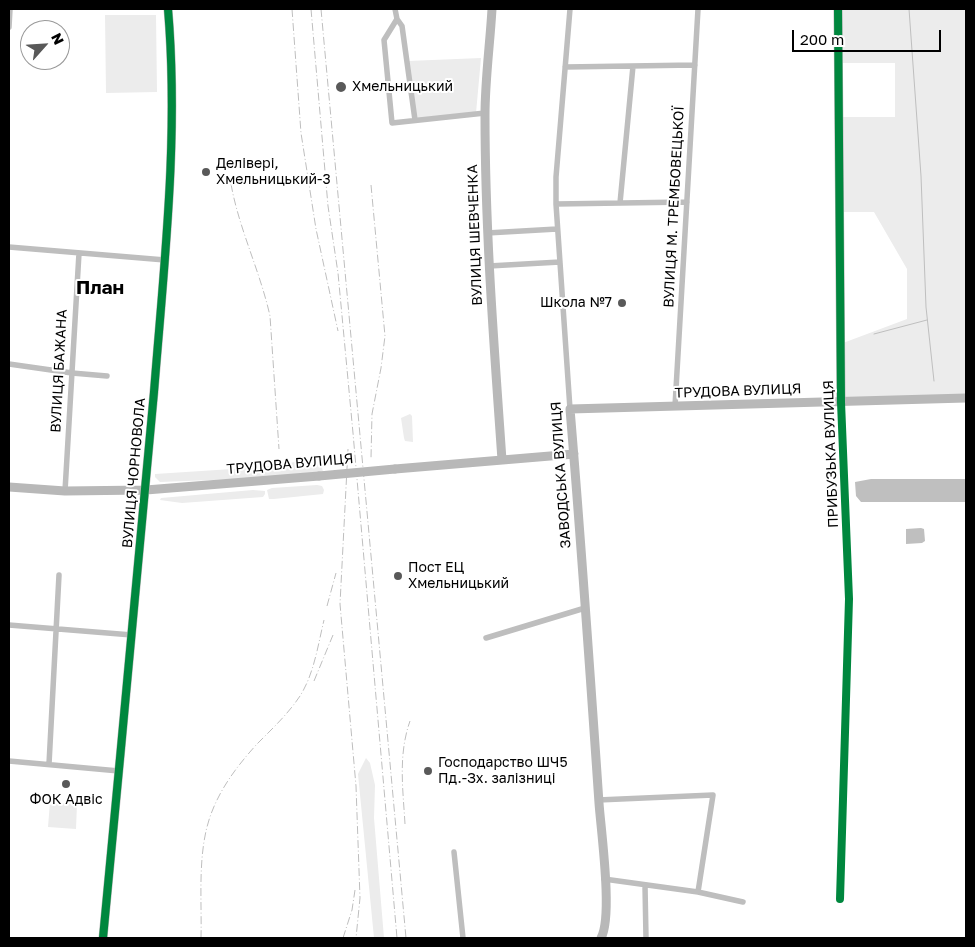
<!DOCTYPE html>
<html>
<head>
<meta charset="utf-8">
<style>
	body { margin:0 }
	#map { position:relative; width:975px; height:947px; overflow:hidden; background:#fff; font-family:"Golos Text",sans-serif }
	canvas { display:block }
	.frame { position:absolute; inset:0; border:10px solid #000; pointer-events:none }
	.north { position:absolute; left:20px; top:20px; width:50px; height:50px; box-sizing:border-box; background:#fff; border:1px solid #999; border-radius:50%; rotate:64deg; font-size:14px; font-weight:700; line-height:20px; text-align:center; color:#000 }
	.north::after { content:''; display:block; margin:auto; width:18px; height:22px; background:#595959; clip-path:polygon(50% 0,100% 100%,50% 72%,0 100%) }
	.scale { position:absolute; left:792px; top:30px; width:149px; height:22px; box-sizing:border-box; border:2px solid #000; border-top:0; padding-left:6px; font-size:15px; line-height:18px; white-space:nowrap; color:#000; -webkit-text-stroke:4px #fff; paint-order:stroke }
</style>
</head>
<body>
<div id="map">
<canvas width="975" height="947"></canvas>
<div class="frame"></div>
<div class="north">N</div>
<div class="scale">200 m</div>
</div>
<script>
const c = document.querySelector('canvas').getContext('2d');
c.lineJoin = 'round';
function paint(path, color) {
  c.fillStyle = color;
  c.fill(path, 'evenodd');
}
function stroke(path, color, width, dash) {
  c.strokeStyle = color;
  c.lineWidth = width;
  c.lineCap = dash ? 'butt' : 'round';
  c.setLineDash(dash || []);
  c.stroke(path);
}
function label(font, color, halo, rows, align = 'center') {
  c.font = font + ' "Golos Text",sans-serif';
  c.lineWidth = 4;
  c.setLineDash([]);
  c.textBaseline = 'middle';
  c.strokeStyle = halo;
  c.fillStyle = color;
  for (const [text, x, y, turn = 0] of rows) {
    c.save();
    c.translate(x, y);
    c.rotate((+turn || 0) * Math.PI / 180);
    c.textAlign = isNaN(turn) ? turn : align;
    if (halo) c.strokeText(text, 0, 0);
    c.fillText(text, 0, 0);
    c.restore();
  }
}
paint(new Path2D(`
	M840 9H966V395L843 399V343L907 319V269L874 212H842L841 117H895V63H840Z
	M105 15H156L157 92 106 93Z
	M481 58 476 113 415 120 408 61Z
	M410 414 412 416 413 442 405 441 404 438 401 418Z
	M314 459H320L323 472 238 479 160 482 155 477V474L263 467Z
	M317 485 322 486 324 490 323 494 274 499H269L267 490 272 488Z
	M253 490 265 491V494L263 497 182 503 160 500 161 498Z
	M366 758 370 763 375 785 374 818 384 938H374L358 774Z
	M50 802 77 804 76 829 48 827Z`), '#ececec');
paint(new Path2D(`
	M871 479H966V502H861L856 496 855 482Z
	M921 528 924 529 925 541 922 543 906 544V529Z`), '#bfbfbf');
stroke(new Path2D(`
	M909 9 921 176 926 307 934 381
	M874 334 927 320`), '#bfbfbf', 1);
stroke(new Path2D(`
	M395 9 397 19 402 26 415 120
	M397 19 384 40 392 123 485 113
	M9 27 10 9
	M565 67 695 65
	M620 203 633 66
	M556 204 687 202
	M487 233 557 229
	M9 247 165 260
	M489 266 560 262
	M9 364 72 373 107 376
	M675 406 698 9
	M570 409 556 204V177L570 9
	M65 491 79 253
	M9 625 132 635
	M486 638 585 608
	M9 761 119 771
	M49 764 59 575
	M598 800 713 795 698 892
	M454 852 463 938
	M604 879 698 892 743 902
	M645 886 646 938
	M840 899 849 599 841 402`), '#bebebe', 5.5);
stroke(new Path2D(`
	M492 9C490 44 485 80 485 115 485 230 494 345 502 460
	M838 9 841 402
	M395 469 574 454
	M9 487 65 491 146 490 319 476
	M103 938C120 756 138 574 154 392 164 265 179 137 168 9
	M601 938C613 917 601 831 599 803 590 671 581 540 570 409L966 398`), '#b8b8b8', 9);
stroke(new Path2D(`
	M292 9 301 133 316 229 338 331
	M311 9 328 206 338 273 353 433 397 938
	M321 9 406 938
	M231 184C239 229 260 271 270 316L279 449
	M371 185 385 336 381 368 372 414 371 458
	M348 449 340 604 356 786 360 898 356 938
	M327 606 336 573
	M314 681 333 635
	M405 824C403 789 398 755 410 721
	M201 938C202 898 197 852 211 814 221 787 238 765 257 744 272 729 288 714 300 696 314 674 318 645 324 620
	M343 938 352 910 355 890`), '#bebebe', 1, [8, 2.5, 1, 2.5]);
stroke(new Path2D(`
	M319 476 395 469`), '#b8b8b8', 9);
stroke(new Path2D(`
	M838 9 841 402 849 599 840 899
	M103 938C120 756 138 574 154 392 164 265 179 137 168 9`), '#00873e', 8);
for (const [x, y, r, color] of [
	[341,87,6,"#595959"],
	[206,172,5,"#595959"],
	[622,303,5,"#595959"],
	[398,576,5,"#595959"],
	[428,771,5,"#595959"],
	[66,784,5,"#595959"]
]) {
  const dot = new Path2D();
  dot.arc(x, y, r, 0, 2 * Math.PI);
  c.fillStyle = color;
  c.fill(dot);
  stroke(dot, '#fff', 2);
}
label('14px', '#000', '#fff', [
	["Хмельницький",352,87],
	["Делівері,",216,164],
	["Хмельницький-3",216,180],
	["Школа №7",612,303,"right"],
	["Пост ЕЦ",408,568],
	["Хмельницький",408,584],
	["Господарство ШЧ5",438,763],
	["Пд.-Зх. залізниці",438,779],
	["ФОК Адвіс",66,800,"center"]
], 'left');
label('14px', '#000', '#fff', [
	["ВУЛИЦЯ М. ТРЕМБОВЕЦЬКОЇ",674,207,-87],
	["ВУЛИЦЯ ШЕВЧЕНКА",475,235,-92],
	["ВУЛИЦЯ БАЖАНА",59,371,-87],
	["ТРУДОВА ВУЛИЦЯ",738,391,-2],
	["ПРИБУЗЬКА ВУЛИЦЯ",831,454,-92],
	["ТРУДОВА ВУЛИЦЯ",290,464,-5],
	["ВУЛИЦЯ ЧОРНОВОЛА",134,473,-85],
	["ЗАВОДСЬКА ВУЛИЦЯ",561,475,-94]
]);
label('bold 19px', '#000', '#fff', [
	["План",100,288]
]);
</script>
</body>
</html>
